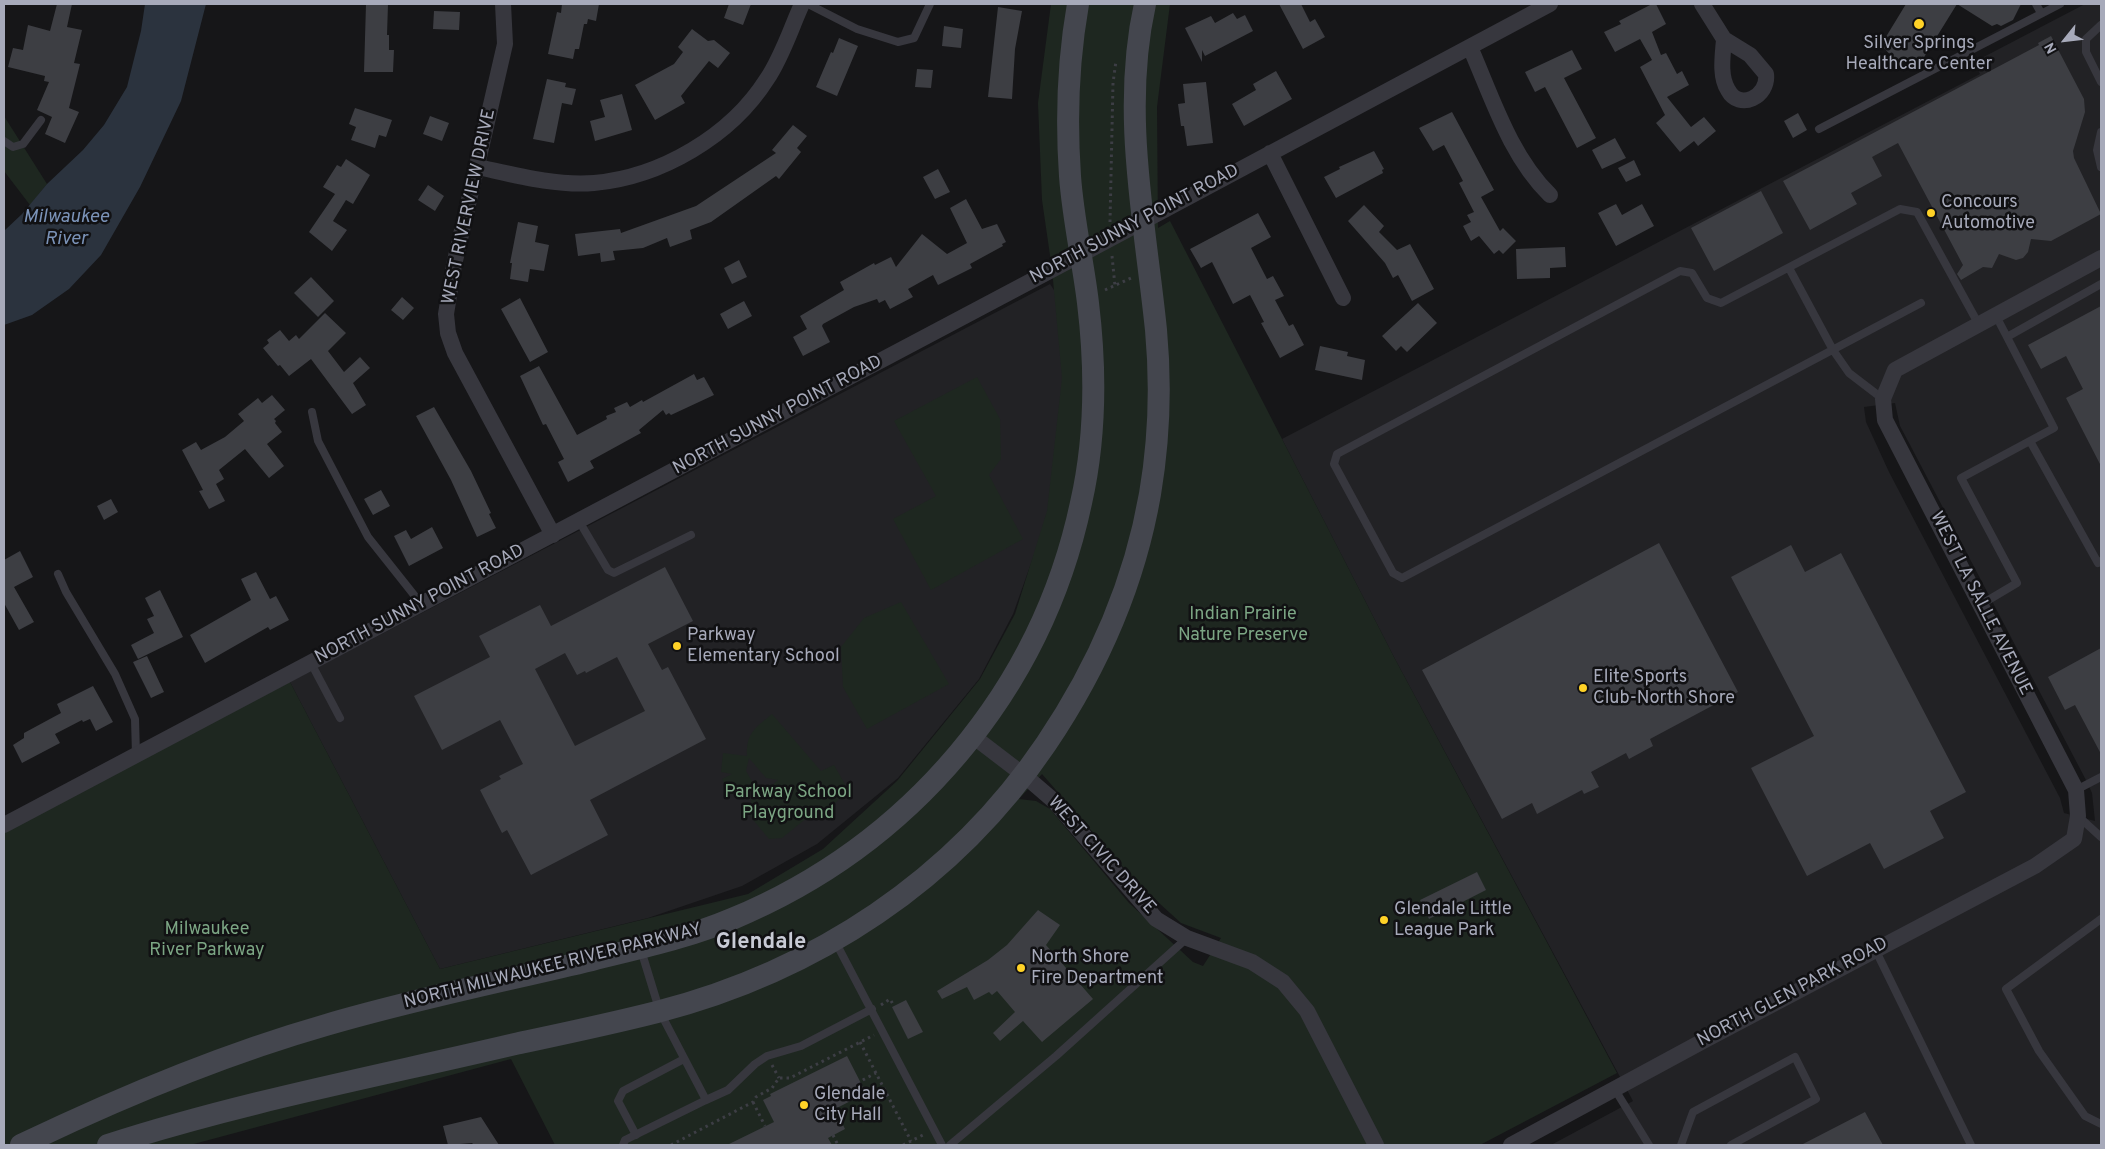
<!DOCTYPE html>
<html>
<head>
<meta charset="utf-8">
<style>
	body { margin:0 }
	#map { position:relative; width:2105px; height:1149px; overflow:hidden; background:#161618; font-family:Overpass,sans-serif }
	canvas { display:block }
	.frame { position:absolute; inset:0; border:5px solid #a7aaba; pointer-events:none }
	.north { position:absolute; left:2040px; top:15px; width:50px; height:50px; -webkit-text-stroke:4px #111113; paint-order:stroke; rotate:241deg; font-size:14px; font-weight:700; line-height:20px; text-align:center; color:#a7aaba }
	.north::after { content:''; display:block; margin:auto; width:18px; height:22px; background:#a7aaba; clip-path:polygon(50% 0,100% 100%,50% 72%,0 100%) }
</style>
</head>
<body>
<div id="map">
<canvas width="2105" height="1149"></canvas>
<div class="frame"></div>
<div class="north">N</div>
</div>
<script>
const c = document.querySelector('canvas').getContext('2d');
c.lineJoin = 'round';
function paint(path, color) {
  c.fillStyle = color;
  c.fill(path, 'evenodd');
}
function stroke(path, color, width, dash) {
  c.strokeStyle = color;
  c.lineWidth = width;
  c.lineCap = dash ? 'butt' : 'round';
  c.setLineDash(dash || []);
  c.stroke(path);
}
function label(font, color, halo, rows, align = 'center') {
  c.font = font + ' Overpass,sans-serif';
  c.lineWidth = 5;
  c.setLineDash([]);
  c.textBaseline = 'middle';
  c.strokeStyle = halo;
  c.fillStyle = color;
  for (const [text, x, y, turn = 0] of rows) {
    c.save();
    c.translate(x, y);
    c.rotate((+turn || 0) * Math.PI / 180);
    c.textAlign = isNaN(turn) ? turn : align;
    if (halo) c.strokeText(text, 0, 0);
    c.fillText(text, 0, 0);
    c.restore();
  }
}
paint(new Path2D(`
	M2085 4H2101V1145H1551L1633 1101 1395 659 1282 439 1980 74 1974 62ZM1895 403 1900 426 1908 441 2087 782 2092 793 2095 821 2064 813 2060 798 1889 472 1866 422 1864 407Z
	M1050 284 1056 293 1064 378 1049 513 1013 614 979 679 898 778 817 844 742 886 648 918 440 969 290 682Z`), '#222225');
paint(new Path2D(`
	M1051 4H1170L1157 107 1158 228 1170 221 1395 659 1617 1073 1480 1145H555L511 1059 190 1145H4V830L290 682 440 969 748 894 823 849 897 781 980 679 1015 614 1047 511 1062 378 1052 269 1042 200 1038 103ZM1042 774 1137 883 1181 923 1221 938 1203 966 1193 962 1129 903 1050 809 1036 801 1019 799Z
	M4 116 47 184 30 205 4 171Z
	M977 377 1000 419 1001 459 989 475 1023 539 931 590 893 519 936 496 894 421Z
	M901 602 949 684 867 729 843 687 841 647 864 618Z
	M772 714 821 771 834 765 846 786 839 799 828 811 808 817 782 838 769 839 750 816 751 797 762 794 778 780 766 778 749 758 746 771 753 783 731 795 722 779 732 774 721 772 723 753 747 756C746 733 755 728 772 714Z`), '#1e2720');
paint(new Path2D(`
	M145 4H206L181 101 140 187 101 255 69 289 32 315 4 325V231L22 214 47 184 83 150 104 125 127 87 141 31Z`), '#2b333e');
paint(new Path2D(`
	M57 4H72L67 27 82 30 74 63 80 64 69 108 79 112 65 143 45 134 52 117 37 110 49 82 44 81 45 76 8 67 13 48 23 50 28 25 50 31Z
	M366 4H388L387 35H389V50H394L393 72H364Z
	M562 4H599L596 21 588 19 587 24H584L579 49H575L573 59 548 54 557 12 561 13Z
	M729 4H751L743 25 724 18Z
	M1279 4H1301L1310 22 1315 19 1325 37 1303 49Z
	M1652 4H1656L1666 24 1652 32 1661 55 1666 53 1677 74 1682 71 1689 85 1667 97 1691 127 1704 117 1716 131 1698 146 1694 141 1680 152 1656 123 1665 115 1640 67 1652 60 1640 39 1615 52 1604 32 1621 24 1619 21Z
	M1906 4H2021L2013 20 2001 26 1997 24 1992 26 1957 4 1918 67 1905 60 1900 65 1881 45Z
	M998 7 1022 11 1015 49 1012 99 988 97Z
	M434 11 460 12 459 30 433 29Z
	M1233 13 1237 19 1245 15 1253 31 1205 56 1202 50V62L1185 28 1211 16 1215 23Z
	M944 26 963 29 961 48 942 46Z
	M692 29 708 41 714 40 730 53 718 68 709 61 681 96 685 103 655 120 635 85 674 64 683 52 678 47Z
	M2051 36 2084 99 2085 112 2073 151 2074 158 2101 214 2051 241 2031 239 2028 252 2023 258 2016 260 1999 254 1992 268 1983 267 1961 280 1957 274 1963 265 1898 143 1872 157 1882 176 1851 193 1857 204 1810 230 1783 181 2039 45 2038 43Z
	M839 38 858 46 837 96 816 87 831 52 833 53Z
	M1572 50 1582 69 1564 78 1596 138 1577 148 1545 87 1535 92 1525 72Z
	M917 69 933 70 931 88 915 87Z
	M1276 71 1292 99 1244 126 1232 104 1256 90 1253 84Z
	M547 79 566 83 565 87 576 89 572 105 562 103 554 143 533 139Z
	M1206 82 1213 143 1187 146 1184 126H1181L1178 104 1185 103 1183 84Z
	M622 94 632 130 595 141 590 121 605 117 600 100Z
	M355 108 392 120 386 137 379 135 375 148 351 140 356 127 349 124Z
	M1452 112 1494 190 1481 197 1500 231 1503 228 1516 241 1503 254 1499 250 1494 254 1479 236 1471 241 1463 226 1471 222 1467 215 1474 212 1459 183 1463 181 1444 145 1433 151 1419 128Z
	M1798 113 1807 130 1793 138 1784 121Z
	M430 116 449 123 442 141 423 134Z
	M793 125 807 136 797 148 801 152 779 179 776 176 711 222 690 230 692 239 670 247 667 238 643 248 613 251 615 260 601 262 600 253 578 256 575 234 620 229 621 233 696 206 776 153 772 150Z
	M1615 138 1626 158 1602 169 1592 150Z
	M1374 151 1384 169 1382 170 1383 173 1336 198 1324 177 1340 169 1339 167Z
	M346 159 370 175 353 204 346 200 333 221 347 230 332 251 309 232 335 194 323 187 337 165 341 167Z
	M1634 160 1641 175 1626 182 1618 168Z
	M938 169 950 192 935 199 923 177Z
	M428 185 444 196 435 211 418 200Z
	M1761 191 1783 233 1714 271 1691 228Z
	M966 199 982 229 997 224 1006 242 1002 244 1003 246 970 264 972 268 938 285 933 275 908 289 913 297 890 309 885 300 879 303 877 299 854 307 823 324 822 326 830 342 803 356 793 337 807 329 800 316 844 290 840 282 874 263 875 265 891 257 896 267 922 234 947 254 967 243 950 208Z
	M1616 204 1622 215 1642 204 1654 226 1616 246 1598 213Z
	M1364 205 1384 226 1379 232 1397 250 1410 244 1434 289 1412 301 1398 275 1393 278 1385 263 1348 221Z
	M1258 213 1271 237 1251 248 1267 279 1273 276 1284 296 1275 300 1289 326 1293 324 1304 345 1280 358 1261 323 1264 322 1250 295 1233 304 1212 262 1201 268 1190 249Z
	M518 222 538 226 535 242 549 245 544 271 530 269 528 282 510 279 512 263H510Z
	M1565 247 1566 267 1550 268V278L1517 279 1516 249Z
	M739 260 747 277 732 284 724 268Z
	M311 277 334 301 318 317 294 293Z
	M402 297 414 308 403 320 391 310Z
	M520 298 548 352 530 362 501 309Z
	M744 301 752 316 728 329 720 314Z
	M1418 303 1437 323 1407 352 1401 346 1396 351 1382 336Z
	M2101 306V466L2066 398 2083 389 2066 356 2041 369 2028 345Z
	M325 313 346 333 328 351 344 372 360 357 370 368 353 383 366 405 352 414 311 359 289 376 280 365 278 366 263 348 269 343 267 340 280 330 289 341 296 335 299 339Z
	M1320 346 1348 352 1347 356 1365 360 1362 380 1315 370Z
	M539 366 577 435 607 419 606 416 616 412 614 408 627 402 630 407 642 400 643 402 694 374 697 380 704 377 714 395 671 415 669 413 666 415 663 410 639 430 641 433 590 461 594 468 568 482 558 462 564 459 546 424 543 425 520 376Z
	M272 395 285 410 274 419 276 421 275 423 282 432 267 444 284 466 269 478 245 449 219 470 224 479 216 484 225 501 209 509 199 491 203 490 182 450 196 442 201 450 225 437 244 421 238 414 258 398 262 403Z
	M434 407 471 471 491 513 489 514 496 528 477 537 451 480 416 416Z
	M381 490 390 506 373 515 364 499Z
	M111 499 118 512 104 520 97 506Z
	M432 527 443 548 409 566 394 536 406 530 411 539Z
	M1659 543 1738 692 1650 739 1653 746 1629 759 1626 753 1591 772 1599 787 1584 794 1582 790 1537 814 1532 803 1502 819 1422 670Z
	M1791 545 1805 572 1841 553 1966 792 1930 811 1944 838 1884 869 1870 843 1807 876 1751 768 1814 736 1731 577Z
	M20 551 33 577 14 587 34 622 19 630 4 603V560Z
	M665 567 693 621 648 644 662 670 668 667 706 739 590 800 608 835 531 875 507 830 502 833 480 790 501 779 499 776 523 764 500 720 442 750 414 696 490 657 479 636 540 605 551 626ZM565 653 577 675 585 671 586 673 617 657 645 711 575 746 535 669Z
	M256 572 270 599 276 596 289 620 270 630 268 627 205 663 190 635 251 600 241 579Z
	M160 590 183 637 138 659 131 645 154 633 147 619 154 616 145 598Z
	M2101 648V754L2075 705 2065 710 2048 677Z
	M147 656 164 692 151 698 133 662Z
	M93 686 113 722 96 731 90 719 83 722 82 720 55 734 60 743 22 763 13 745 24 738V733L61 713 57 704Z
	M1477 872 1486 890 1429 919 1420 900Z
	M1038 910 1060 925 1046 945 1093 999 1042 1042 1023 1021 1000 1041 993 1033 1015 1012 997 991 992 995 989 992 974 1000 967 987 942 999 937 991 988 960 1007 945Z
	M906 1000 923 1032 908 1039 892 1007Z
	M847 1056 866 1093 835 1109 845 1129 828 1138 832 1145H727L774 1122 763 1100 771 1096 770 1094Z
	M1865 1112 1883 1145H1801Z
	M481 1117 499 1145H474L472 1143 448 1145 443 1126Z`), '#3d3e43');
stroke(new Path2D(`
	M1110 222 1113 83 1116 61
	M1112 256 1115 286
	M1105 290 1131 278
	M881 1005 890 999 894 1006
	M860 1042 911 1141
	M772 1065 779 1078
	M857 1083 876 1073
	M753 1102 765 1126
	M833 1135 838 1145
	M671 1145 753 1102 756 1097 772 1088 779 1078H790L874 1035
	M903 1145 925 1134`), '#3d3e45', 3, [2.5, 4]);
stroke(new Path2D(`
	M808 4 857 29 898 42 914 38 930 4
	M2036 4 2041 13
	M2101 25 2086 39V52L2101 82
	M1819 129 2060 4
	M2101 132 2097 150 2101 167
	M4 141 13 147 23 144 41 120
	M1789 268 1833 350 1849 373 1883 399
	M1921 303 1402 578 1393 573 1334 464 1337 454 1680 271 1692 273 1707 298 1721 303 1900 209 1917 212 1979 325
	M1996 316 2007 337
	M312 412 318 441 368 537 422 605
	M2030 441 2098 563 2101 561
	M579 521 608 570 614 573 691 535
	M58 574 66 592 115 674 135 719 136 755
	M1980 605 2017 583 1961 478 2054 428 2007 337 2101 284
	M311 663 340 718
	M2076 790 2101 777
	M2079 817 2101 837
	M2101 919 2006 989 2039 1051 2085 1116 2101 1124
	M835 941 942 1145
	M1875 949 1971 1145
	M1614 1088 1649 1145
	M706 1100 728 1090 755 1064 767 1056 801 1046 872 1009
	M636 1135 618 1101 623 1091 684 1059
	M623 1145 625 1140 706 1100 660 1012 641 950
	M950 1145 1056 1056 1187 938
	M1681 1145 1693 1112 1795 1057 1816 1099 1731 1145`), '#37373e', 8);
stroke(new Path2D(`
	M503 4 505 44 454 265 446 314 448 333 455 353 553 535
	M1702 4 1724 39 1750 55 1766 74C1769 97 1739 111 1728 90 1719 76 1723 54 1724 39
	M1470 47C1492 97 1510 156 1550 195
	M1270 153 1343 298
	M478 167C515 175 555 186 594 183 661 177 731 136 767 79 782 57 791 28 802 4
	M974 737 1025 776 1054 801 1156 919 1187 938 1252 962 1283 982 1307 1011 1376 1145
	M4 825 1080 255 1550 4
	M1511 1145 1705 1040 2035 866 2074 839 2078 816 2076 790 1885 420 1883 399 1895 370 2101 258`), '#37373e', 16);
stroke(new Path2D(`
	M21 1145C119 1098 221 1055 326 1025 414 999 504 981 592 960 639 948 687 938 732 919 910 845 1041 691 1081 503 1096 437 1096 369 1088 303 1083 261 1073 219 1070 176 1066 118 1068 61 1078 4
	M108 1145C241 1102 379 1076 515 1044 562 1034 610 1024 657 1012 816 971 954 880 1046 744 1098 667 1134 586 1150 494 1159 441 1161 384 1156 330 1145 222 1121 112 1145 4`), '#44464e', 22);
for (const [x, y, r, color] of [
	[1919,24,6,"#ffd227"],
	[1931,213,5,"#ffd227"],
	[677,646,5,"#ffd227"],
	[1583,688,5,"#ffd227"],
	[1384,920,5,"#ffd227"],
	[1021,968,5,"#ffd227"],
	[804,1105,5,"#ffd227"]
]) {
  const dot = new Path2D();
  dot.arc(x, y, r, 0, 2 * Math.PI);
  c.fillStyle = color;
  c.fill(dot);
  stroke(dot, '#111113', 2);
}
label('18px', '#a7aaba', '#111113', [
	["Silver Springs",1919,44,"center"],
	["Healthcare Center",1919,65,"center"],
	["Concours",1941,203],
	["Automotive",1941,224],
	["Parkway",687,636],
	["Elementary School",687,657],
	["Elite Sports",1593,678],
	["Club-North Shore",1593,699],
	["Glendale Little",1394,910],
	["League Park",1394,931],
	["North Shore",1031,958],
	["Fire Department",1031,979],
	["Glendale",814,1095],
	["City Hall",814,1116]
], 'left');
label('18px', '#a7aaba', '#111113', [
	["WEST RIVERVIEW DRIVE",470,207,-78],
	["NORTH SUNNY POINT ROAD",1135,225,-28],
	["NORTH SUNNY POINT ROAD",778,416,-28],
	["WEST LA SALLE AVENUE",1980,604,63],
	["NORTH SUNNY POINT ROAD",420,605,-28],
	["WEST CIVIC DRIVE",1101,856,48],
	["NORTH MILWAUKEE RIVER PARKWAY",553,967,-14],
	["NORTH GLEN PARK ROAD",1793,993,-28]
]);
label('18px', '#7ca684', '#111113', [
	["Indian Prairie",1243,615],
	["Nature Preserve",1243,636],
	["Parkway School",788,793],
	["Playground",788,814],
	["Milwaukee",207,930],
	["River Parkway",207,951]
]);
label('italic 19px', '#7b93b8', '#111113', [
	["Milwaukee",66,218],
	["River",66,240]
]);
label('bold 22px', '#c8cad5', '#111113', [
	["Glendale",761,944]
]);
</script>
</body>
</html>
